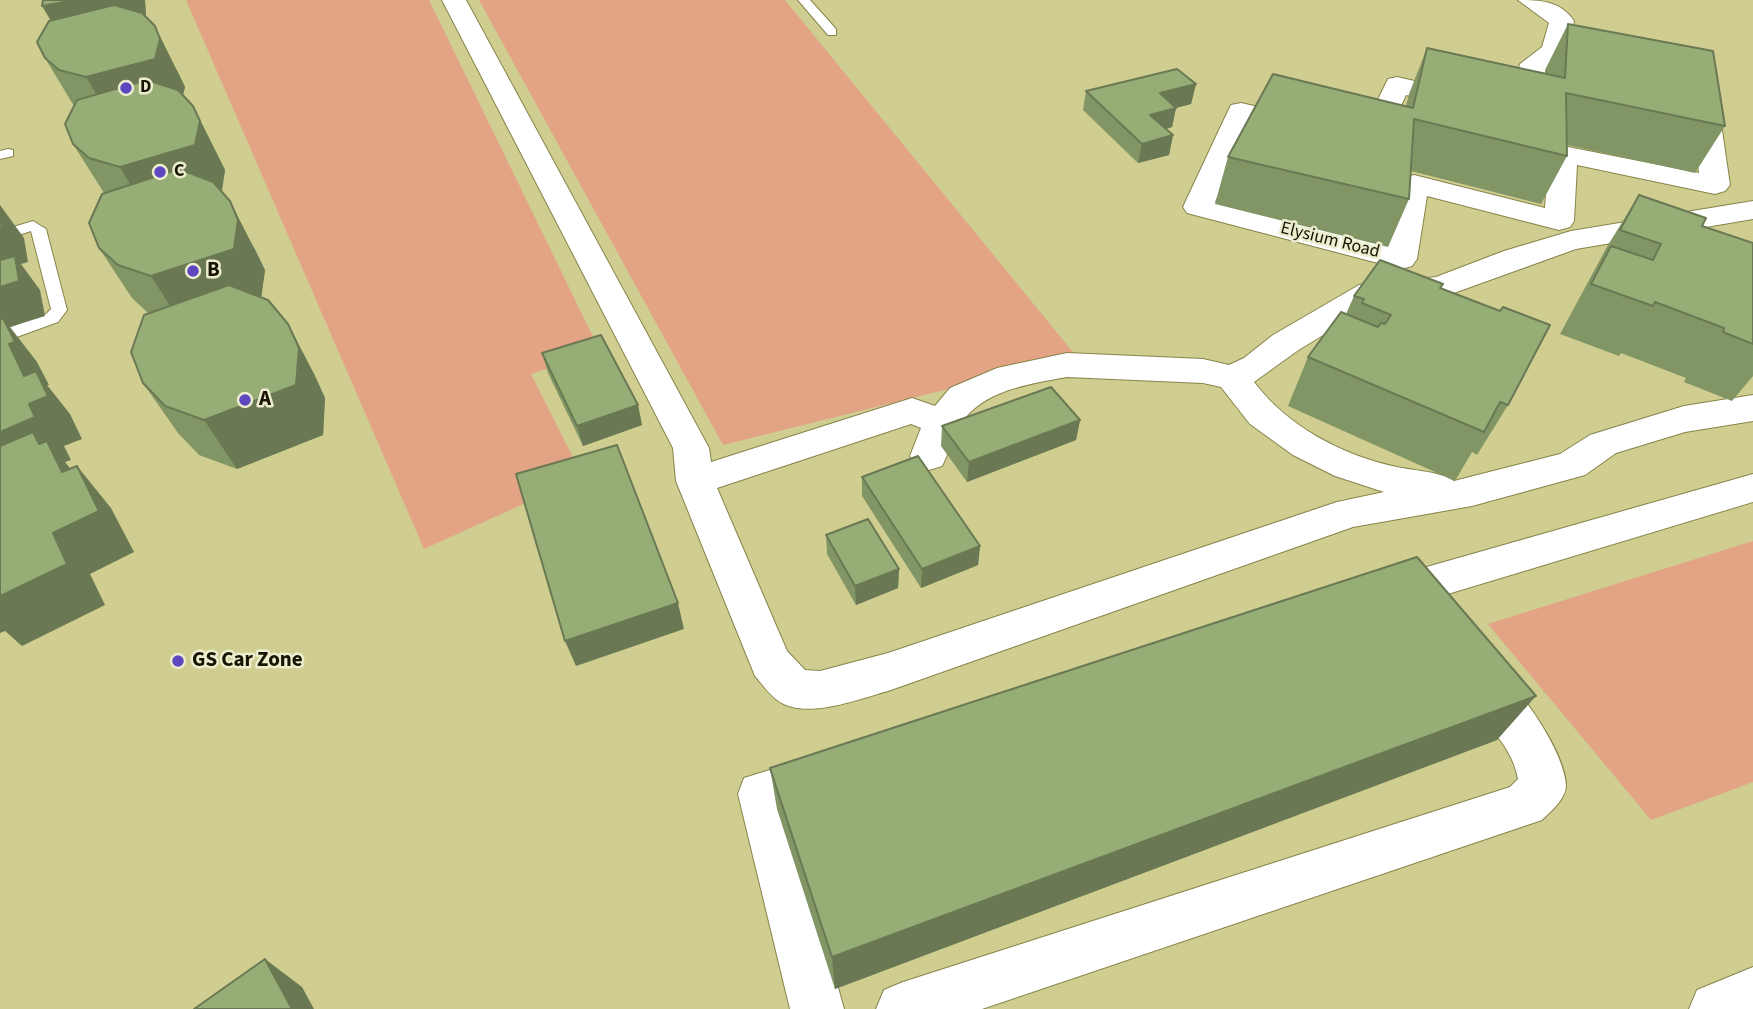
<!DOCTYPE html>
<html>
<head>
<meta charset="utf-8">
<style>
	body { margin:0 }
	canvas { display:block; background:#cfcd90 }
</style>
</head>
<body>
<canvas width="1753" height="1009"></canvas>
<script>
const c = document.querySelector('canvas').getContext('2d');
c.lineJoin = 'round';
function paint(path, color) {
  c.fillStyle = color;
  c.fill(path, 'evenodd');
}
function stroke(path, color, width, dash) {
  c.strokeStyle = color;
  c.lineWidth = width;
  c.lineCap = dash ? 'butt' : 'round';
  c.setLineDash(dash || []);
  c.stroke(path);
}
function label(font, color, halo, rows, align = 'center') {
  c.font = font + ' "Source Sans 3",sans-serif';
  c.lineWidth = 5;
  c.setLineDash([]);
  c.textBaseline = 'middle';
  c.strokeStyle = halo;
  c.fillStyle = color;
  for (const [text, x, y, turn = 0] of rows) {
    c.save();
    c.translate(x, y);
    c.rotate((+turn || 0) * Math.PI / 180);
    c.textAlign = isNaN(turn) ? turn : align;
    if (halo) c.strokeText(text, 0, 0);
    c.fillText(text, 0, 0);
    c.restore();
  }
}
paint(new Path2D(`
	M186 0H429L600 351 531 374 583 477 424 549Z
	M479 0H785L1077 357 723 445Z
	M1753 541V782L1651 820 1488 624Z`), '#e3a486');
const lane = new Path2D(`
	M798 0H810L836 29V35H828Z
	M8 149 13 150V156L0 159V151Z
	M33 221 46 229 67 310 58 322 0 343V331L46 314 51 309 31 231 0 241V231Z`);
const street = new Path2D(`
	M442 0H466L709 448 711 462 912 398 935 406 950 388 997 368 1067 353 1203 359 1229 365 1244 358 1273 335 1359 285 1436 277 1504 251 1571 231 1753 201V219L1576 249 1451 294 1377 302 1297 351 1254 382C1287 426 1343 456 1397 467 1415 471 1439 471 1454 481L1560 454 1590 435 1684 406 1753 395V421L1685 432 1616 453 1585 475 1472 506 1353 527 888 691C859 699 804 721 777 700 769 694 762 684 755 676L676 481 673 448ZM1067 377 1203 383 1221 387 1250 424 1293 455 1335 476 1384 492 1337 502 888 653 820 671 805 670 787 651 717 488 911 424 921 428 910 456 916 466 929 470 942 466C949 453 952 437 960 425 982 390 1029 384 1067 377Z
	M1518 0C1540 0 1561 1 1574 21L1567 51 1556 61 1609 71 1613 77 1609 83 1600 85 1544 74 1535 114 1531 120 1521 122 1406 95 1381 148 1371 150 1353 146 1349 140 1353 134 1362 132 1388 79 1397 77 1510 103 1520 64 1542 47 1549 23Z
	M1704 88 1713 90 1717 96 1730 185 1725 191 1715 194 1577 165 1574 221 1570 227 1559 230 1427 196 1417 259 1412 266 1401 269 1187 213 1183 207 1228 111 1231 105 1241 103 1311 119 1315 125 1311 131 1301 133 1250 121 1215 202 1388 246 1399 184 1404 178 1414 175 1545 208 1549 154 1553 148 1563 146 1699 173 1691 96 1695 90Z
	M1753 474V502L1388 612 1373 607 1367 595 1373 583 1388 578Z
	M1480 664C1485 666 1491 667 1495 670 1521 687 1565 754 1566 785 1566 799 1551 811 1542 820L982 1009H876L884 990 903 982 1510 787 1518 779C1511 739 1475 718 1458 683L1465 670Z
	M824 753 840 759 847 774 840 789 788 807 844 1009H790L738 794 744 778Z
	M1753 967V1009H1689L1697 990Z`);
stroke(lane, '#87844a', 2);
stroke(street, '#87844a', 2);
paint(lane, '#fff');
paint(street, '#fff');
paint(new Path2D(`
	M145 0 146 17 179 74 185 87 183 95 193 106 225 170 222 192 256 251 265 270 261 298 288 324 314 374 325 398 323 435 237 469 199 455 178 433 143 383 148 313 132 298 99 248 104 193 73 144 74 106 45 58 51 21Z
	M1568 24 1725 126 1695 173 1567 145V156L1541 204 1411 171 1409 199 1388 247 1215 204 1228 157 1406 106 1409 94 1427 48 1545 73V70Z
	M1196 84 1191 104 1176 108 1172 127 1166 129 1173 135 1169 155 1138 163 1083 110 1086 91Z
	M1639 195 1702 226 1753 243V376L1732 401 1684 382 1686 378 1621 353 1619 356 1560 334 1608 245Z
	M1441 288 1508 405 1477 455 1472 452 1455 481 1288 406 1308 357 1346 314 1354 296Z
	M542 353 638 405 642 425 583 446 548 373Z
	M1080 420 1076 440 967 482 941 446 942 426Z
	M862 477 980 546 978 565 921 588 862 496Z
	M826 535 899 569 898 588 856 605 827 554Z
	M1497 740 835 989 777 809 770 768Z`), '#829565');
paint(new Path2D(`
	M75 0H145L147 31 66 46 42 6Z
	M155 26 185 87 180 107 115 125 86 77Z
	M1196 84 1191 104 1156 113 1160 93Z
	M193 106 225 170 221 194 149 217 120 167Z
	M1176 108 1172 127 1146 134 1150 115Z
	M1173 135 1169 155 1138 163 1142 144Z
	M230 201 265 270 261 299 183 326 151 276Z
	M0 205 24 238 28 262 21 264 40 290 45 316 10 327 37 362 49 385H47L70 414 82 439 64 446 71 460 65 462 82 483 77 466 111 508 134 552 90 574 105 605 22 646 5 631 0 633V432L29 404 24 376 0 330Z
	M288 324 314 374 325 398 323 435 237 469 204 420Z
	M638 405 642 425 583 446 577 426Z
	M1080 420 1076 440 967 482 969 462Z
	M980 546 978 565 921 588 922 569Z
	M899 569 898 588 856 605 855 586Z
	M678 603 684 629 576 666 565 641Z
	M1536 696 1497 740 835 989 832 957Z
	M265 959 302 987 314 1009H292Z`), '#6a7953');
const building = new Path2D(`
	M43 0H75L42 6Z
	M114 5 142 13 155 26 160 39 155 59 86 77 59 70 45 58 37 42 49 21Z
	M1568 24 1713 51 1725 126 1566 93 1567 156 1414 119 1409 199 1228 157 1273 74 1413 108 1427 48 1565 78Z
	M1177 69 1196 84 1160 93 1176 108 1150 115 1173 135 1142 144 1086 91Z
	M147 80 178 90 193 106 200 121 195 145 120 167 89 158 73 144 65 124 77 100Z
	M179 169 213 182 230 201 238 220 234 249 151 276 118 265 99 248 89 223 102 194Z
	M1639 195 1706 218 1702 226 1753 243V344L1723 332 1724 328 1655 302 1653 306 1591 284 1611 246 1653 260 1661 244 1620 230Z
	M0 209 3 227 0 228Z
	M15 256 19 281 0 287V260Z
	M1380 260 1443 284 1440 288 1500 311 1503 307 1550 325 1508 405 1500 402 1484 432 1308 357 1341 312 1378 327 1381 323 1385 324 1391 315 1362 303 1364 299 1354 296Z
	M229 285 268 300 288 324 299 348 296 385 204 420 165 406 143 383 131 352 144 315Z
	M3 318 15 342 9 344 24 376 36 371 48 396 29 404 35 417 0 432V320Z
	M601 335 638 405 577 426 542 353Z
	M1051 387 1080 420 969 462 942 426Z
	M33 432 39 444 47 441 62 472 77 466 99 511 53 533 67 564 0 596V446Z
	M617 445 678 603 565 641 516 474Z
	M918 456 980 546 922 569 862 477Z
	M868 519 899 569 855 586 826 535Z
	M1417 557 1536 696 832 957 770 768Z
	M265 959 292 1009H194Z`);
paint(building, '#97ad76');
stroke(building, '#6a7953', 2);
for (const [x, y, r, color] of [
	[126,88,7,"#5e48c1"],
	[160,172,7,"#5e48c1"],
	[193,271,7,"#5e48c1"],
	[245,400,7,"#5e48c1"],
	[178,661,7,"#5e48c1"]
]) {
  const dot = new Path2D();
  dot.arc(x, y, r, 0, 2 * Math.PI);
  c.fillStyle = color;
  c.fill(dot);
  stroke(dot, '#ececce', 2.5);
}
label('bold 18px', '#171501', '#ececce', [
	["D",140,88],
	["C",174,172]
], 'left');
label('18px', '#171501', '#ececce', [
	["Elysium Road",1330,241,14]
]);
label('bold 21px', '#171501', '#ececce', [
	["B",207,271],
	["A",259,400],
	["GS Car Zone",192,661]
], 'left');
</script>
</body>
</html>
